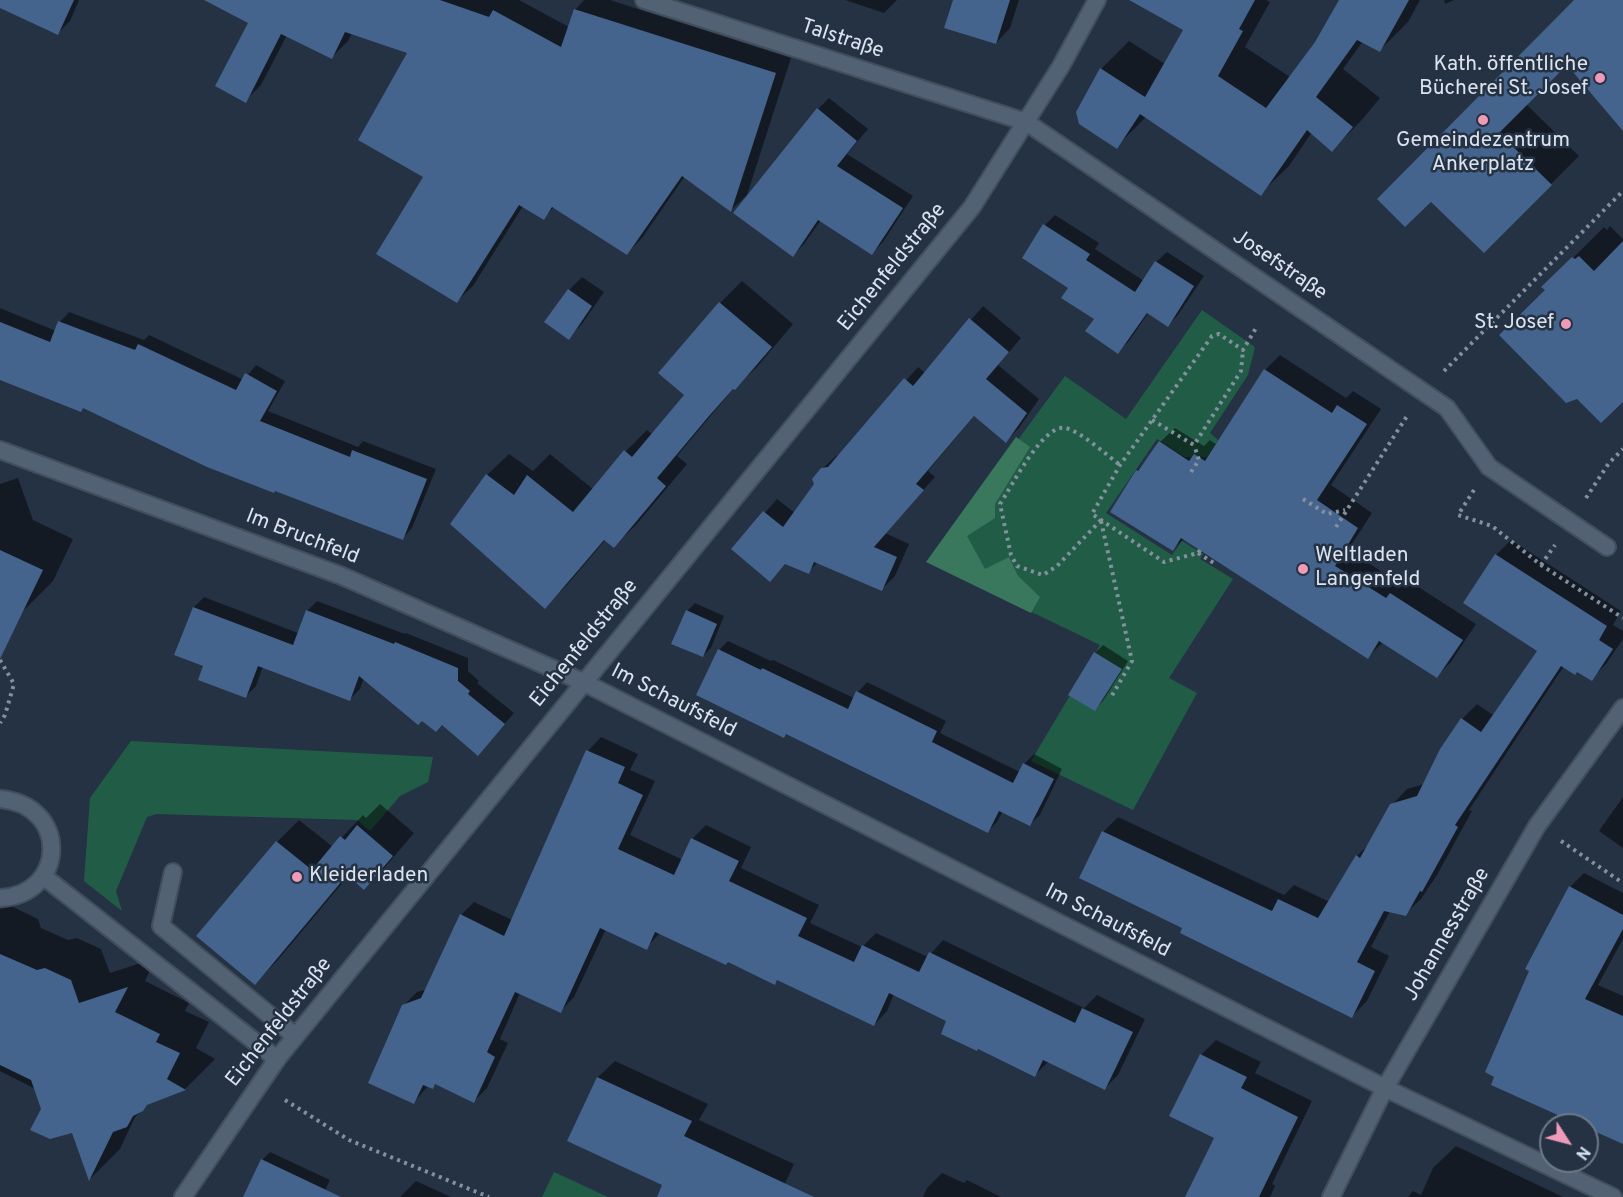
<!DOCTYPE html>
<html>
<head>
<meta charset="utf-8">
<style>
	body { margin:0 }
	#map { position:relative; width:1623px; height:1197px; overflow:hidden; background:#253244; font-family:Overpass,sans-serif }
	canvas { display:block }
	.north { position:absolute; left:1539px; top:1113px; width:60px; height:60px; box-sizing:border-box; background:#253244; border:2px solid #6e7988; border-radius:50%; rotate:126deg; font-size:16px; font-weight:700; line-height:24px; text-align:center; color:#dbe3ef }
	.north::after { content:''; display:block; margin:auto; width:21px; height:27px; background:#ef9ab8; clip-path:polygon(50% 0,100% 100%,50% 72%,0 100%) }
</style>
</head>
<body>
<div id="map">
<canvas width="1623" height="1197"></canvas>
<div class="north">N</div>
</div>
<script>
const c = document.querySelector('canvas').getContext('2d');
c.lineJoin = 'round';
function paint(path, color) {
  c.fillStyle = color;
  c.fill(path, 'evenodd');
}
function stroke(path, color, width, dash) {
  c.strokeStyle = color;
  c.lineWidth = width;
  c.lineCap = dash ? 'butt' : 'round';
  c.setLineDash(dash || []);
  c.stroke(path);
}
function label(font, color, halo, rows, align = 'center') {
  c.font = font + ' Overpass,sans-serif';
  c.lineWidth = 5;
  c.setLineDash([]);
  c.textBaseline = 'middle';
  c.strokeStyle = halo;
  c.fillStyle = color;
  for (const [text, x, y, turn = 0] of rows) {
    c.save();
    c.translate(x, y);
    c.rotate((+turn || 0) * Math.PI / 180);
    c.textAlign = isNaN(turn) ? turn : align;
    if (halo) c.strokeText(text, 0, 0);
    c.fillText(text, 0, 0);
    c.restore();
  }
}
paint(new Path2D(`
	M1202 310 1255 347 1248 375 1210 433 1218 440 1207 457H1185L1157 439 1106 513 1172 555 1182 541 1203 554 1200 559 1233 579 1169 678 1197 693 1133 810 1031 761 1100 645 928 562 1065 376 1126 419Z
	M131 741 433 757 428 782 400 796 370 831 357 820 156 814 147 817 116 891 122 911 84 881 90 798Z
	M554 1172 608 1197H542Z`), '#215d46');
paint(new Path2D(`
	M1016 437 1030 447 995 504V518L967 536 985 569 1009 557 1018 576 1040 597 1031 613 926 562Z`), '#3a785e');
paint(new Path2D(`
	M0 0H79L70 21 58 33 0 7Z
	M242 0H519L569 27 575 10 584 0H610L791 58 747 195 731 210 685 176 642 238 627 253 555 206 543 218 523 206 473 286 457 301 409 52 352 33 348 41 332 57 287 35 261 85 245 101 250 22Z
	M845 0H897L884 13Z
	M954 0H1019L1010 28 996 43Z
	M1175 0H1266L1270 2 1245 47 1290 77 1316 43 1341 0H1420L1408 22 1379 51 1363 41 1343 69 1380 98 1360 122 1332 150 1312 132 1289 166 1260 194 1146 117 1116 147 1101 69 1129 41 1165 64 1185 29Z
	M1444 0H1454L1445 4Z
	M1576 0H1623V114L1568 63 1526 104 1579 156 1484 251 1431 200Z
	M829 98 868 129 847 154 913 196 883 242 872 253 821 220 804 244 793 255 818 109Z
	M1055 215 1099 243 1095 249 1144 281 1156 262 1167 252 1204 276 1178 315 1168 325 1149 312 1129 341 1118 352 1096 319 1070 288 1045 225Z
	M1610 226 1623 239V400L1544 287 1604 227 1607 230Z
	M582 277 604 292 582 324 568 338 569 290Z
	M742 281 793 324 757 367 734 388 677 456 687 464 636 525 614 546 606 539 567 585 545 607 487 475 509 454 533 471 550 454 594 490 625 452 647 430 653 435 686 394 720 303Z
	M983 306 1021 338 998 365 1039 399 1019 428 1006 441 975 415 928 471 935 477 885 533 909 544 895 576 882 589 818 562 808 572 786 563 770 580 733 549 777 499 795 513 815 485 822 469 836 456 841 455 918 367 925 373Z
	M0 308 56 331 60 322 69 312 144 340 149 335 244 380 256 365 285 381 268 411 358 447 363 441 436 469 412 528 403 538 84 407 0 378Z
	M1280 355 1346 398 1353 391 1381 409 1331 485 1372 513 1348 550 1401 584 1406 579 1476 624 1451 662 1437 676 1383 642 1368 657 1184 538 1173 550 1137 471 1160 442 1175 428 1204 446 1210 440 1217 445 1265 370Z
	M18 478 33 520 73 539 53 581 22 612 0 628V484Z
	M1511 540 1621 611 1613 625 1623 631V639L1606 664 1591 679 1578 671 1564 666 1469 810 1472 811 1437 875 1421 899 1405 914 1390 911 1371 947 1389 956 1367 1001 1352 1016 1184 927 1103 832 1118 817 1284 895 1294 885 1330 902 1357 856 1370 843 1392 805 1407 789 1424 784 1462 719 1477 704 1493 715 1539 650 1466 603 1496 555Z
	M204 597 298 633 307 611 317 601 405 634 406 633 468 658V671L479 681 477 683 514 713 478 754 443 724 364 678 360 689 350 699 263 666 256 686 246 696 205 665 176 655 194 607Z
	M695 603 724 616 711 648 703 656 687 611Z
	M728 641 771 661 773 660 854 698 858 692 867 682 946 721 940 733 1020 772 1024 764 1034 754 1062 769 1040 815 1030 824 1003 811 997 822 988 831 719 650Z
	M1103 645 1128 661 1103 701 1095 709V653Z
	M601 737 638 754 630 770 655 781 630 835 683 860 693 838 706 825 751 847 741 868 819 905 810 923 862 947 876 933 928 957 943 940 1084 1008 1097 995 1145 1019 1118 1075 1105 1088 1049 1061 1035 1075 943 1033 948 1021 894 994 887 1011 874 1025 779 979 775 983 728 961 660 933 646 948 606 929 574 997 561 1011 520 993 500 1039 508 1043 487 1088 474 1101 437 1083 432 1087 429 1085 414 1102 403 1006 417 992 428 989 461 915 474 902 512 920 588 751Z
	M1623 797V848L1599 831Z
	M380 804 414 833 386 866 364 888 349 875 277 961 255 983 198 936 277 842 299 820 333 847 363 815 366 818Z
	M1584 873 1623 893V939L1598 985 1623 996V1100L1587 1126 1584 1125 1570 887Z
	M11 906 38 919 41 928 68 940 77 938 101 949 110 973 156 958 145 981 189 1003 185 1011 209 1022 196 1048 215 1059 185 1089 151 1101 135 1117 120 1149 90 1179 73 1131 49 1096 0 1071V909Z
	M1216 1040 1261 1062 1255 1073 1312 1101 1272 1184 1275 1186 1270 1197H1187L1216 1137 1201 1055Z
	M615 1061 708 1104 699 1120 794 1164 779 1197H658L664 1185 569 1140 598 1077Z
	M1456 1146 1563 1197H1408L1413 1191 1421 1195 1433 1168Z
	M270 1152 330 1180 322 1197H245L262 1160Z
	M942 1173 964 1183 967 1180 1001 1197H923L927 1188Z
	M416 1181 451 1197H400Z`), '#0007');
paint(new Path2D(`
	M0 0H74L58 35 0 8Z
	M204 0H440L489 17 493 10 561 47 574 9 776 73 731 212 682 176 627 255 552 207 544 220 519 205 457 303 376 254 423 177 358 140 407 53 345 32 332 59 281 34 246 103 215 86 248 23Z
	M953 0H1010L996 44 944 28Z
	M1129 0H1255L1239 29 1243 31 1218 76 1266 108 1315 42 1339 0H1409L1380 52 1357 40 1316 97 1353 127 1332 152 1307 130 1261 196 1140 114 1117 149 1079 124 1076 112 1100 68 1145 97 1183 30Z
	M1574 0H1623V131L1567 65 1499 133 1552 185 1484 253 1431 202 1405 227 1377 199Z
	M817 108 857 141 837 166 903 208 872 255 818 220 793 257 733 213Z
	M1043 224 1090 254 1086 260 1135 292 1155 261 1194 286 1168 327 1147 313 1118 354 1085 331 1094 319 1061 298 1068 288 1022 258Z
	M1623 241V402L1601 423 1577 399 1566 403 1499 335 1545 290 1541 287 1572 257 1575 259 1579 256 1594 271Z
	M568 289 592 306 569 340 544 322Z
	M719 302 772 347 735 390 733 389 709 416 657 478 666 486 614 548 604 540 545 609 450 524 486 474 514 495 527 475 573 512 624 450 632 457 684 395 658 373Z
	M969 318 1009 352 986 379 1027 413 1006 443 974 416 916 484 924 490 874 547 897 557 882 591 814 562 809 574 785 564 770 582 731 549 763 511 783 527 814 484 812 479 821 468 828 467 904 378 913 386Z
	M58 321 135 350 138 344 236 390 245 373 277 391 260 421 350 457 352 450 427 479 403 540 275 491 274 493 207 467 83 408 81 412 0 380V322L50 342Z
	M1264 369 1332 413 1337 405 1367 424 1317 500 1358 528 1335 566 1386 598 1390 593 1463 640 1437 678 1379 641 1368 659 1181 538 1173 551 1110 512 1136 470 1138 471 1159 441 1189 461 1194 454 1205 461Z
	M0 550 43 570 0 659Z
	M1495 554 1607 626 1599 640 1613 649 1592 681 1577 672 1575 675 1561 666 1455 825 1458 827 1422 892 1420 891 1406 916 1384 911 1357 962 1375 971 1352 1018 1180 933 1182 928 1079 878 1102 831 1272 911 1278 899 1318 918 1356 855 1360 858 1390 804 1417 796 1440 749 1461 718 1481 732 1537 651 1463 603Z
	M193 607 293 645 306 610 394 644 395 642 458 668V681L470 691 468 694 505 724 478 756 442 725 436 732 422 721 418 725 359 676 350 701 258 666 246 698 198 680 203 666 174 655Z
	M686 610 717 624 703 657 671 644Z
	M718 649 761 670 762 668 848 709 856 691 937 731 932 742 1013 783 1023 763 1054 779 1030 826 999 811 988 833 786 734 784 738 696 695Z
	M1094 652 1122 669 1095 711 1068 695Z
	M586 750 625 767 618 783 643 795 618 849 674 875 691 838 739 861 729 881 807 918 798 936 854 962 862 945 919 972 929 952 1075 1023 1082 1008 1133 1032 1105 1090 1043 1060 1035 1077 978 1049 977 1051 941 1034 946 1021 889 993 874 1026 777 980 775 985 728 962 726 965 655 932 647 950 600 928 561 1013 515 992 487 1052 495 1057 474 1103 435 1084 433 1089 423 1085 414 1104 368 1083 402 1005 421 998 460 914 504 936Z
	M357 825 393 856 364 890 347 875 255 985 196 936 276 841 312 870 340 836 345 840Z
	M1569 886 1623 915V929L1585 999 1623 1016V1144L1587 1128V1125H1580L1491 1085 1494 1077 1485 1072 1529 971 1525 969Z
	M0 954 37 970 45 968 71 980 79 1003 128 987 115 1012 160 1034 156 1042 180 1053 167 1079 186 1090 147 1105 143 1111 133 1116 127 1127 113 1132 89 1181 72 1133 50 1139 30 1130 41 1109 31 1080 0 1065Z
	M1200 1054 1247 1077 1241 1088 1298 1117 1259 1197H1185L1214 1138 1169 1116Z
	M597 1077 692 1121 684 1136 814 1197H657L662 1185 567 1141Z
	M261 1159 341 1197H243Z`), '#44638d');
const service = new Path2D(`
	M1489 467 1607 547
	M0 799C70 805 67 895 0 898
	M173 872 161 926 295 1036
	M43 876 277 1059`);
const minor = new Path2D(`
	M644 0 1026 122 1447 408 1489 467
	M0 450 342 576 583 682 1385 1088 1613 1197
	M183 1197 277 1059 972 207 1061 66 1097 0
	M1331 1197 1385 1088 1537 826 1623 708`);
stroke(service, '#434e5d', 20);
stroke(minor, '#434e5d', 20);
stroke(new Path2D(`
	M1444 371 1623 191
	M1152 420 1194 445 1241 371 1243 350
	M1191 472 1199 460 1194 445
	M1474 490 1458 515 1492 526 1541 565 1623 618
	M1586 498 1609 463 1623 449
	M1303 499 1327 514 1345 510
	M1101 520 1057 566 1043 575 1017 566 1011 555 1000 504C1012 486 1043 424 1065 428 1079 430 1108 456 1120 465
	M1101 521 1132 661 1110 699
	M1336 527 1407 416
	M1200 550 1198 553 1164 562 1092 514 1120 465 1212 336 1219 334 1243 350 1256 328
	M1198 553 1217 565
	M1541 565 1555 545
	M0 660 14 684 5 715 0 723
	M1561 841 1623 883
	M285 1100 349 1140 489 1197`), '#85909e', 4, [3, 4.5]);
stroke(service, '#526174', 16);
stroke(minor, '#526174', 16);
for (const [x, y, r, color] of [
	[1600,78,6,"#ef9ab8"],
	[1483,120,6,"#ef9ab8"],
	[1566,324,6,"#ef9ab8"],
	[1303,569,6,"#ef9ab8"],
	[297,877,6,"#ef9ab8"]
]) {
  const dot = new Path2D();
  dot.arc(x, y, r, 0, 2 * Math.PI);
  c.fillStyle = color;
  c.fill(dot);
  stroke(dot, '#253244', 2);
}
label('21px', '#dbe3ef', '#253244', [
	["Talstraße",842,40,18],
	["Josefstraße",1279,266,34],
	["Eichenfeldstraße",893,268,-51],
	["Im Bruchfeld",302,538,21],
	["Eichenfeldstraße",585,644,-51],
	["Im Schaufsfeld",673,702,27],
	["Im Schaufsfeld",1107,922,27],
	["Johannesstraße",1448,935,-60],
	["Eichenfeldstraße",280,1023,-52]
]);
label('21px', '#dbe3ef', '#253244', [
	["Kath. öffentliche",1588,66],
	["Bücherei St. Josef",1588,90],
	["Gemeindezentrum",1483,142,"center"],
	["Ankerplatz",1483,166,"center"],
	["St. Josef",1554,324],
	["Weltladen",1315,557,"left"],
	["Langenfeld",1315,581,"left"],
	["Kleiderladen",309,877,"left"]
], 'right');
</script>
</body>
</html>
